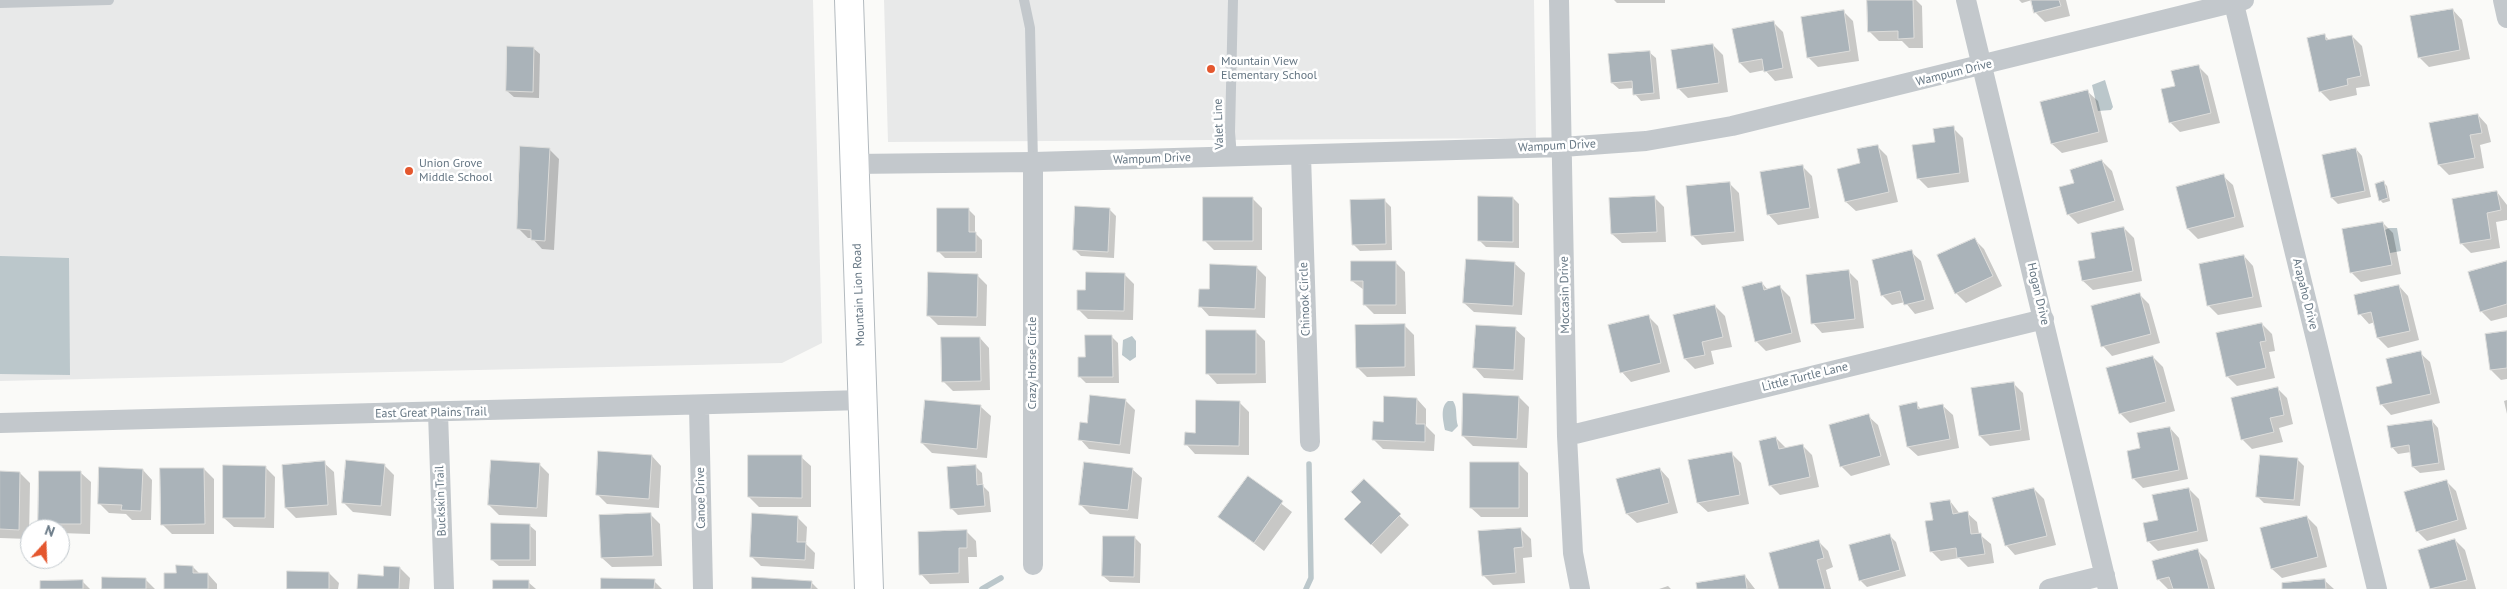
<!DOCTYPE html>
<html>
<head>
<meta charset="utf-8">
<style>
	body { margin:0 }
	#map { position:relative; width:2507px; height:589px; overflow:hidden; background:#fafaf8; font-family:"PT Sans",sans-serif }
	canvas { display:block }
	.north { position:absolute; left:20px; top:519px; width:50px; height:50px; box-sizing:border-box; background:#fff; border:1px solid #c1c8cd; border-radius:50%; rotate:20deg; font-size:14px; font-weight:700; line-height:20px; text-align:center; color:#657683 }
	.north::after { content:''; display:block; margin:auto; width:18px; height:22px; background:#e4572e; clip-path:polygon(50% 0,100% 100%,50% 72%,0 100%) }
</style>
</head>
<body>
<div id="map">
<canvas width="2507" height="589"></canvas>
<div class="north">N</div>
</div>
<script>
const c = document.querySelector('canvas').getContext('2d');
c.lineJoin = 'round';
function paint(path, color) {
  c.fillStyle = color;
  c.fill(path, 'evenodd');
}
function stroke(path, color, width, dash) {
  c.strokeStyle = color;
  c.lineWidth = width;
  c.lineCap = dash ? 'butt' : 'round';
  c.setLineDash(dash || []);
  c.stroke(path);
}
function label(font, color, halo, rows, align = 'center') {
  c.font = font + ' "PT Sans",sans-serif';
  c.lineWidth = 5;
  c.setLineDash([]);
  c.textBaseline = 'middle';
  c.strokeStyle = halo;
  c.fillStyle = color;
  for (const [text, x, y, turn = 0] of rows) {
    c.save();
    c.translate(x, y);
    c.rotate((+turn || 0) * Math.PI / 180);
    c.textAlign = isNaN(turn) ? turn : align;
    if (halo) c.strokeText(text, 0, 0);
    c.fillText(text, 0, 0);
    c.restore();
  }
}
paint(new Path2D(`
	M0 0H813L822 343 782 363 0 381Z
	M884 0H1534L1536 138 888 142Z`), '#e8e9e9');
paint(new Path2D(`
	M2105 80 2113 107 2111 110 2098 111 2092 85Z
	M2389 228H2397L2401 251 2390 253 2385 230Z
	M0 256 69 258 70 375 0 374Z
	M1132 336 1136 341V357L1130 361 1122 355 1123 340Z
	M1448 401H1453C1458 408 1455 417 1458 426L1452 432 1445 430C1443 420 1440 407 1448 401Z`), '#bbc7cb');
paint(new Path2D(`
	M1614 0H1665V3H1617Z
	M1868 0H1916L1922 6 1923 48H1909L1902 41H1879L1869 31Z
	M2019 0H2066L2070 16 2045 22 2035 12 2032 0 2022 3Z
	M2453 10 2462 20 2470 59 2429 67 2419 57Z
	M1843 11 1853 21 1859 61 1818 67 1808 57Z
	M1773 22 1783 32 1793 78 1775 81 1765 70 1750 73 1740 63 1734 30Z
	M2325 36 2330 41 2352 36 2362 46 2370 86 2356 88 2357 95 2330 101 2320 91Z
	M1713 45 1723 55 1728 92 1688 98 1679 89Z
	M533 48 540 54 539 98 514 97 507 91Z
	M1649 52 1656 58 1660 99 1641 101 1635 94 1634 88 1619 89 1612 83Z
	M2198 66 2208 76 2220 123 2180 132 2170 122 2176 87Z
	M2088 92 2098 101 2108 142 2062 153 2052 144Z
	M2478 115 2487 125 2491 142 2480 145 2484 168 2449 175 2439 165Z
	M1953 128 1963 138 1969 182 1928 188 1918 178 1936 143Z
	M1877 146 1887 156 1898 202 1856 211 1846 202 1862 164Z
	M549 149 559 159 554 250 542 249 532 238H528L518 228Z
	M2356 149 2362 156 2371 197 2338 204 2332 198Z
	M2102 161 2112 171 2124 210 2078 224 2068 214 2075 184Z
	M1802 166 1812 176 1819 218 1778 225 1769 215 1761 173Z
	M2223 176 2233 185 2244 227 2198 239 2188 229 2178 187Z
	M2384 183 2387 186 2390 201 2383 203 2380 200Z
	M1730 184 1739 193 1744 241 1702 245 1692 235Z
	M2497 192 2507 205V220L2496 222 2500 248 2471 253 2461 243Z
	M1654 197 1664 207 1666 242 1622 243 1612 234Z
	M1252 198 1262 208V250H1214L1204 240Z
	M1513 198 1519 204V248L1486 247 1480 241Z
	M1384 200 1391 207 1392 250 1360 251 1353 244Z
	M968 209 975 216V233L982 240V258H945L938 251Z
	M1109 209 1116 216 1114 258 1081 256 1075 250Z
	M2383 223 2393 233 2401 274 2361 282 2351 272Z
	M2124 228 2134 238 2142 281 2093 290 2083 281 2097 259Z
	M1974 239 1984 249 2002 286 1966 303 1956 293Z
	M1911 252 1921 261 1934 309 1915 314 1905 302 1892 305 1882 295Z
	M2244 256 2253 266 2262 307 2218 315 2209 306Z
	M1395 262 1405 272 1406 314H1374L1364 304V290L1352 281Z
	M2507 262V317L2491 321 2481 311Z
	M1515 264 1525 273 1522 315 1474 312 1464 303Z
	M1257 268 1266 277 1265 318 1209 316 1200 306 1210 290Z
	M1848 271 1858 281 1864 328 1822 333 1813 323Z
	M1124 274 1134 284 1133 320 1088 319 1078 309 1086 291Z
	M977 275 987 285 986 326 938 325 928 315Z
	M1762 283 1768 290 1780 287 1790 297 1801 342 1766 351 1756 341Z
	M2399 286 2408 296 2419 340 2388 348 2378 338 2375 322 2369 324 2360 314Z
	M2140 295 2149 304 2160 343 2112 356 2103 346Z
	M1715 306 1725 316 1732 347 1711 351 1714 364 1695 369 1685 359Z
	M1648 316 1658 326 1670 372 1631 382 1622 372Z
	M2262 324 2272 334 2275 351 2269 352 2275 378 2237 386 2227 376Z
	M1404 325 1414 335 1415 376 1367 377 1357 367Z
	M1515 329 1525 338 1523 380 1484 378 1475 368Z
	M1255 331 1265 341 1266 383 1217 384 1208 374Z
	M2507 333V379L2501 380 2491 370Z
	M1111 336 1118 343 1119 383H1086L1080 377 1087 358Z
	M980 338 989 348 990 390 953 391 943 381Z
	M2420 353 2430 362 2440 403 2391 415 2382 405 2377 387 2393 384Z
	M2153 357 2163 367 2175 411 2130 423 2120 413Z
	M2013 383 2023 393 2030 440 1990 446 1980 436 1973 389Z
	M2277 388 2287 398 2293 424 2279 428 2283 442 2252 449 2242 439Z
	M1519 397 1529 407 1527 448 1473 446 1463 436Z
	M1417 399 1426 409V426L1435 435 1434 451 1383 449 1373 439Z
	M1125 400 1135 410 1130 454 1089 449 1080 439 1088 424Z
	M2507 400V414L2504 401Z
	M1239 402 1249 412V455L1195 454 1186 444Z
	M1916 404 1922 410 1943 406 1953 415 1959 448 1918 456 1908 447Z
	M981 407 991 416 987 458 932 453 922 443Z
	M1868 416 1878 425 1890 465 1851 476 1841 466Z
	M2432 421 2438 428 2445 470 2420 473 2413 467 2411 452 2398 454 2392 447Z
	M2170 428 2179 438 2188 479 2143 488 2133 478 2142 449Z
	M1776 438 1786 448 1803 446 1812 455 1819 487 1780 495 1770 485Z
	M1731 453 1741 463 1749 504 1708 512 1698 503Z
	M652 456 661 466 659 508 607 504 597 494Z
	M801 457 811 466V507H759L749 497Z
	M2297 459 2304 466 2300 506 2264 503 2257 496Z
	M324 463 334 472 337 515 296 518 286 508Z
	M1518 463 1528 473V517H1481L1471 508Z
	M384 465 394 475 391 516 353 512 344 503Z
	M540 465 549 474 547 517 499 515 489 505Z
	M975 466 982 473 983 486 989 492 991 512 958 515 951 508Z
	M265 467 275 477 274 528 234 527 224 518Z
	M204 469 214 479V534H172L162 524Z
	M1132 469 1142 478 1138 519 1090 514 1081 505Z
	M1660 469 1669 479 1678 513 1637 523 1627 514Z
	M143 470 152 480 151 520H132L126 514 109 513 99 503Z
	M0 473H20L30 483 29 539 0 538Z
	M81 473 91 482 90 534 60 533V529H45L39 523Z
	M1248 478 1292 512 1264 551 1220 517Z
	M1364 481 1409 525 1381 554 1346 519 1363 502Z
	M2446 481 2456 491 2467 529 2427 541 2417 531Z
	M2034 489 2044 499 2056 545 2015 555 2006 545Z
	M2189 489 2199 499 2208 541 2158 551 2148 541 2159 521Z
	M1950 501 1960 514 1967 513 1977 522 1979 534 1991 544 1994 563 1968 567 1959 558 1941 561 1931 551 1934 521Z
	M650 514 660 524 662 566 612 567 602 558Z
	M797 517 807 527 806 544 815 553 814 569 761 566 751 556Z
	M2307 517 2317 527 2327 567 2282 578 2272 569Z
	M529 525 536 531V566H499L492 560Z
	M1521 529 1531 539 1532 557 1523 558 1525 583 1493 585 1483 575Z
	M966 531 976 541 977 557H968L969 583 930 584 921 574Z
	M1890 536 1896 542 1906 576 1867 587 1860 580Z
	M1135 538 1141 544 1140 583 1110 582 1103 576Z
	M2455 540 2465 550 2476 589H2431L2420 550Z
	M1818 541 1828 551 1833 567 1826 570 1831 589H1780Z
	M2197 550 2207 560 2215 589H2168L2159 580 2154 562Z
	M193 567 200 574H208L217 584V589H165L177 574Z
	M400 568 410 578 409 589H358Z
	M329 573 339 583 338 589H288Z
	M1745 576 1755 589H1698Z
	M145 579 155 589H103Z
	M2324 580 2334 589H2284Z
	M82 581 90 589H42Z
	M654 581 662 589H602Z
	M528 582 536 589H494Z
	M811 582 818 589H753Z
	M1668 586 1671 589H1659Z`), '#0003');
stroke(new Path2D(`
	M982 589 1001 578
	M1306 589 1311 578 1309 464`), '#bbc7cb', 5.5);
const building = new Path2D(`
	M1867 0H1913L1914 38 1898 39V31L1868 32Z
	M2031 0H2059L2061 6 2034 13Z
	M2453 9 2460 50 2418 58 2410 16Z
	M1844 10 1850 51 1807 58 1801 17Z
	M1774 21 1783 68 1764 72 1762 59 1739 63 1732 29Z
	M2325 34 2326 40 2352 35 2361 76 2347 79 2348 85 2319 92 2307 38Z
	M1713 44 1719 83 1677 89 1671 50Z
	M507 46 534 47 533 92 506 91Z
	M1650 51 1654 93 1633 95 1632 81 1611 83 1608 54Z
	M2199 65 2211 113 2169 123 2161 89 2175 86 2171 71Z
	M2088 90 2099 132 2051 144 2040 102Z
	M2478 114 2482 133 2470 135 2475 158 2438 165 2429 123Z
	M1954 126 1960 173 1917 179 1912 145 1935 142 1933 129Z
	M1878 145 1889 192 1845 202 1837 169 1860 163 1857 149Z
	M520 146 550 148 545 241 531 240V230L517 229Z
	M2356 148 2365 191 2331 198 2322 155Z
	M2102 160 2115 201 2067 215 2059 187 2074 183 2070 170Z
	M1803 165 1810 208 1767 215 1760 172Z
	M2224 174 2235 217 2187 229 2176 187Z
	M2384 181 2388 198 2379 201 2375 184Z
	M1730 182 1735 232 1691 236 1686 186Z
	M2497 191 2501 210 2487 213 2491 239 2460 244 2452 199Z
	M1478 196 1513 197V242L1478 241Z
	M1655 196 1657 232 1611 234 1609 198Z
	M1203 197H1253V241H1203Z
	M1385 199 1386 244 1352 245 1350 200Z
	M1075 206 1110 208 1108 252 1073 250Z
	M937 208H969V232H976V252H937Z
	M2383 222 2392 265 2350 273 2342 229Z
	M2124 227 2133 271 2082 281 2078 261 2095 258 2091 233Z
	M1975 238 1993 276 1955 294 1937 255Z
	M1912 250 1925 300 1904 305 1900 291 1881 296 1872 260Z
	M2244 255 2253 297 2207 306 2199 264Z
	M1466 259 1515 262 1513 306 1463 303Z
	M1351 261H1396V305H1363V281H1351Z
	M2507 261V304L2480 312 2468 272Z
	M1210 264 1257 266 1255 309 1198 307 1199 289H1209Z
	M1849 270 1855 319 1811 324 1806 275Z
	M928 272 978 274 977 317 927 316Z
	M1086 272 1125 273 1124 311 1077 310V290H1085Z
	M1762 282 1764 290 1780 285 1792 333 1755 342 1742 287Z
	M2399 285 2410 331 2377 338 2371 312 2358 315 2354 295Z
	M2140 293 2151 334 2101 347 2091 306Z
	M1715 305 1723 337 1702 342 1705 355 1684 359 1673 315Z
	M1649 315 1661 363 1620 373 1608 325Z
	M2262 323 2266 341 2260 342 2266 368 2226 377 2216 333Z
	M1405 324V367L1356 368 1355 325Z
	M1476 325 1516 327 1514 370 1473 368Z
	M1206 330H1256V374H1206Z
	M2507 331V368L2490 370 2485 334Z
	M1085 335H1112L1113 377H1078V357H1085Z
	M941 337H980L981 381 942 382Z
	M2421 351 2431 394 2380 405 2376 387 2392 383 2386 359Z
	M2153 356 2166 402 2119 414 2106 368Z
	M2014 382 2021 430 1979 436 1971 388Z
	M2278 387 2284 415 2270 418 2274 432 2241 440 2231 398Z
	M1463 393 1519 396 1517 439 1462 436Z
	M1090 395 1126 399 1120 445 1078 440 1080 422 1087 423Z
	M1384 396 1417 398 1416 424H1425V442L1372 440 1373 421 1383 422Z
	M925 400 981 405 977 449 921 443Z
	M1196 400 1240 401 1239 446 1184 445 1185 432 1195 433Z
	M1917 402 1918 409 1943 404 1950 439 1907 447 1899 406Z
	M1869 414 1881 456 1840 467 1829 425Z
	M2432 420 2439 463 2412 467 2409 445 2391 448 2387 426Z
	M2170 427 2179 470 2132 479 2127 451 2140 448 2137 433Z
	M1776 437 1779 449 1803 444 1810 477 1769 486 1759 441Z
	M598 451 652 455 649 499 596 495Z
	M1732 452 1740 495 1697 503 1688 460Z
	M748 455H802V498L748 497Z
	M2260 455 2298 458 2294 500 2256 497Z
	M346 460 385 464 381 506 342 503Z
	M491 460 540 463 537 508 488 505Z
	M325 461 328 505 285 508 282 465Z
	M1084 462 1133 468 1128 510 1079 505Z
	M1470 462H1519V508H1470Z
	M223 465 266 466 265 518H223Z
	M976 465 977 485 983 484 985 506 950 509 947 467Z
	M99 467 143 469 141 511 121 510 122 505 98 504Z
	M160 468H204L205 524 161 525Z
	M1660 468 1669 503 1626 514 1616 479Z
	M0 471 20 472 19 530 0 529Z
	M39 471H81V524H38Z
	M1248 476 1283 501 1254 543 1218 517Z
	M1364 479 1401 514 1371 545 1344 519 1361 502 1351 492Z
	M2447 480 2458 520 2416 532 2404 492Z
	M2034 488 2047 536 2005 546 1992 498Z
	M2189 488 2198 531 2147 542 2143 523 2158 520 2152 495Z
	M1950 500 1953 514 1968 511 1971 534 1981 533 1985 554 1957 558 1956 548 1930 552 1925 521 1933 520 1930 503Z
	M651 513 653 556 601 558 599 515Z
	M752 513 798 516 797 542H806L805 560 750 557Z
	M2307 516 2318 557 2271 569 2260 528Z
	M491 523 530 524V560H491Z
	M1521 528 1523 547 1514 548 1516 573 1482 576 1478 531Z
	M967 530V548H959V573L919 575 918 532Z
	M1890 534 1900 570 1859 581 1849 545Z
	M1103 536H1135L1134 577 1102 576Z
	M2455 539 2467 580 2430 589 2418 550Z
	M1819 540 1824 558 1817 560 1825 589H1779L1769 553Z
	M2198 549 2209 589H2173L2169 577 2157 580 2152 561Z
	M176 565 193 566V573H208V589H164V573H176Z
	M384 566 400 567 399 589H357L358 574 383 576Z
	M287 571 329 572V589H287Z
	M1745 575 1747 589H1697L1696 583Z
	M102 577 146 578V589H102Z
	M752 577 812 581 811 589H752Z
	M601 578 655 579 654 589H601Z
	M2325 579 2326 589H2282V583Z
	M83 580V589H40V581Z
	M493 580H529V589H493Z`);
paint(building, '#aab3b9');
stroke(building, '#dcdcda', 1);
const secondary = new Path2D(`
	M849 0 869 589`);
stroke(secondary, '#b3babf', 30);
stroke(new Path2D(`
	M1024 0 1030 28 1033 162
	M0 3 109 0
	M1232 157 1230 132 1233 0`), '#c3c8cc', 10);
stroke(new Path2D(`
	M1559 0 1567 436 1573 553 1580 589
	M1966 0 2108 589
	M2233 0 2377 589
	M2503 0 2507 18
	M1301 155 1310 442
	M1033 162V565
	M853 164 1033 162 1562 147 1646 141 1732 126 2244 0
	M699 406 703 589
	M438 413 444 589
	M0 423 863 400
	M1567 436 2044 319
	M2049 589 2105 575`), '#c3c8cc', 20);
stroke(secondary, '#fff', 28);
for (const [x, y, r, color] of [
	[1211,69,5,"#e4572e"],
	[409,171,5,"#e4572e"]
]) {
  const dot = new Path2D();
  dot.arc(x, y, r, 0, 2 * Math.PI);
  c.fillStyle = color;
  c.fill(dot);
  stroke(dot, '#fff', 2);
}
label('12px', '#657683', '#fff', [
	["Mountain View",1221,62],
	["Elementary School",1221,76],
	["Union Grove",419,164],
	["Middle School",419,178]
], 'left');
label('12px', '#657683', '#fff', [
	["Wampum Drive",1954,73,-14],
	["Valet Line",1219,124,-92],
	["Wampum Drive",1557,146,-3],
	["Wampum Drive",1152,159,-2],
	["Hogan Drive",2038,294,77],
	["Arapaho Drive",2305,294,76],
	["Mountain Lion Road",859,295,-92],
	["Moccasin Drive",1565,295,-91],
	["Chinook Circle",1305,299,-92],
	["Crazy Horse Circle",1033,363,-90],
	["Little Turtle Lane",1805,377,-14],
	["East Great Plains Trail",431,413,-1],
	["Canoe Drive",701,498,-91],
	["Buckskin Trail",441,501,-92]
]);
</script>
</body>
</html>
